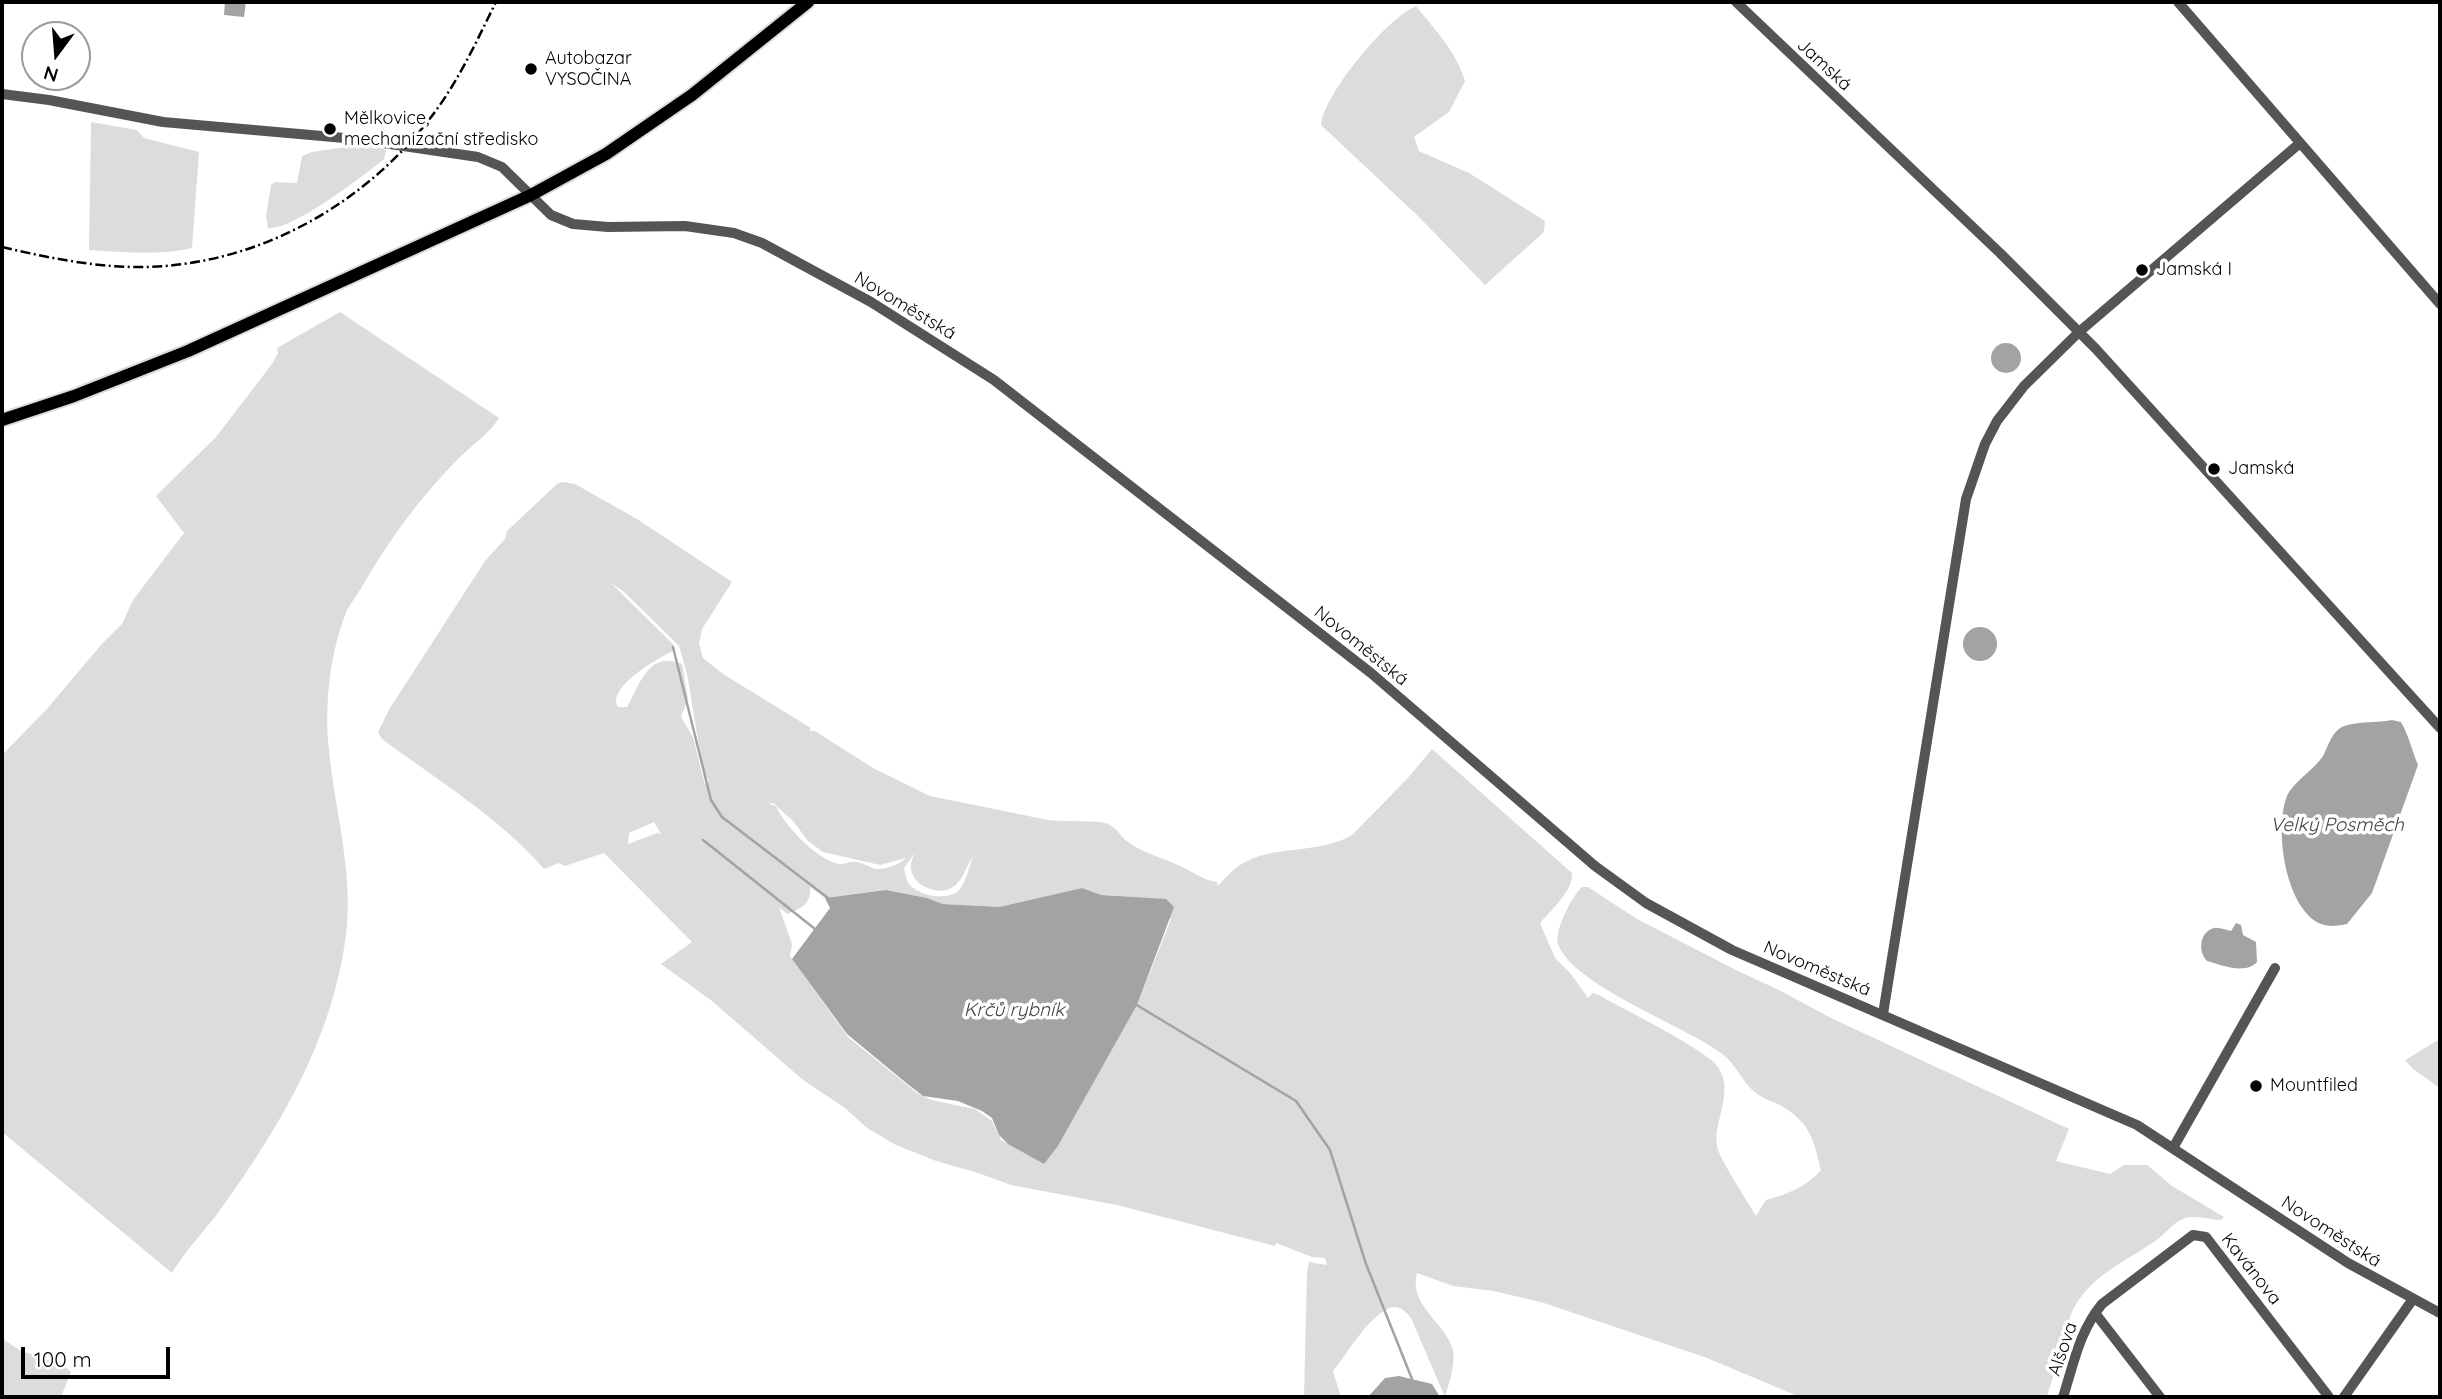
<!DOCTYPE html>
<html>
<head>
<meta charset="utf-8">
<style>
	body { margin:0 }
	#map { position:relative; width:2442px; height:1399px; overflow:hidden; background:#fff; font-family:Quicksand,sans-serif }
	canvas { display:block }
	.frame { position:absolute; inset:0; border:4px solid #000; pointer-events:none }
	.north { position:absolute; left:21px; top:21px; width:70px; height:70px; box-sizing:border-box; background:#fff; border:2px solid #999; border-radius:50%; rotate:196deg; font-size:19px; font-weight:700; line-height:28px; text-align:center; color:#000 }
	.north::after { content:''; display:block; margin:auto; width:24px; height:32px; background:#000; clip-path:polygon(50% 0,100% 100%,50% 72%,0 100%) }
	.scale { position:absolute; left:21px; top:1347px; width:149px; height:32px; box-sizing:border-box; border:4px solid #000; border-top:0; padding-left:9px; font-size:21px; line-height:24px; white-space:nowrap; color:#000; -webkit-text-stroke:5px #fff; paint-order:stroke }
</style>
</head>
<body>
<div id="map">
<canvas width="2442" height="1399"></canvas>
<div class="frame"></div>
<div class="north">N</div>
<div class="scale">100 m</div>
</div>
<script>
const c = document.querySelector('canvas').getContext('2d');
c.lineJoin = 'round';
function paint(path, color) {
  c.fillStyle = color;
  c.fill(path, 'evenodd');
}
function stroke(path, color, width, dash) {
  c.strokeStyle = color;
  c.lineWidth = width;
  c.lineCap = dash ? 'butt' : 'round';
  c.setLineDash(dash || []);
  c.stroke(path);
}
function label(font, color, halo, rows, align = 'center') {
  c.font = font + ' Quicksand,sans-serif';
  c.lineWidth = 7;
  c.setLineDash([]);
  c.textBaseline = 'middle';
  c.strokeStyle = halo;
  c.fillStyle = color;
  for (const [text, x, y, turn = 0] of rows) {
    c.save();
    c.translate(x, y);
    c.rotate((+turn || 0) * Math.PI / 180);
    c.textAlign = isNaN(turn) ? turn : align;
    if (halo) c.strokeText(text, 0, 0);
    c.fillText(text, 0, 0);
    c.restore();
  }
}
paint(new Path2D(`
	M1416 6C1435 30 1456 51 1465 81L1449 112 1414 137 1419 151 1469 173 1545 221 1544 232 1485 285 1418 216 1321 125C1324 94 1386 19 1416 6Z
	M91 122 137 130 144 138 199 152 192 248C159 256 122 252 89 250Z
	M361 145 384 149 386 151 384 159C365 175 290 232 268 228L266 216 271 185 275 182 297 183 302 156 312 152Z
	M340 312 499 418C489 434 472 445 458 459 421 496 389 540 363 585 358 593 350 605 347 610 331 649 325 699 328 740 333 805 354 869 346 935 333 1037 282 1123 223 1206 207 1229 186 1249 172 1273L2 1132V755L46 710 101 645 122 624 133 600 184 533 156 496 216 437 272 364 278 353 277 348Z
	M562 482 575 484 637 519 732 582 702 629 699 643 703 658 723 674 811 728 809 731H815L873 768 930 796 1048 820C1062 822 1100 820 1108 824 1116 827 1121 837 1128 842 1145 854 1164 858 1182 867 1195 873 1203 880 1217 882L1218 886C1226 877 1236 866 1247 861 1280 845 1320 854 1352 835L1407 779 1432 749 1572 873C1574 890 1550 911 1540 923L1555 958 1571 974 1588 998 1593 993 1599 995C1621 1008 1707 1050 1718 1067 1735 1092 1713 1120 1717 1146 1718 1157 1748 1202 1756 1216L1766 1200C1788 1194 1806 1187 1821 1170 1813 1137 1810 1123 1780 1105 1772 1101 1763 1099 1756 1093 1742 1083 1736 1063 1721 1053 1685 1026 1572 985 1558 944 1554 931 1572 896 1582 887H1588L1637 919 1736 970 1781 991 1829 1017 2069 1129 2056 1161 2110 1174 2124 1165H2147L2172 1186 2224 1217 2221 1220C2209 1220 2194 1214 2183 1219 2174 1222 2166 1233 2158 1239 2126 1262 2085 1277 2070 1317L2047 1397H1800L1707 1358 1544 1303 1494 1291 1453 1286 1417 1273C1409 1303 1440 1320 1451 1344 1458 1358 1449 1383 1445 1397L1411 1318C1406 1312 1401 1306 1393 1307 1371 1312 1347 1354 1333 1371L1341 1397H1304L1307 1271 1309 1262 1327 1265 1325 1258 1312 1257 1276 1243 1275 1246 1117 1205 1011 1185 978 1173 936 1161 896 1145 867 1128 845 1108 803 1080 712 1001 661 964 692 942 604 853 565 866 559 863 544 869C499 817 437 780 382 739L378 732 390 708 485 561 505 539 507 531 557 484ZM611 583 623 591 679 646 687 674 703 769 709 781 705 785 693 737 681 717 688 698 682 664C648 650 640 685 627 707H618C606 687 660 657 675 650L673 644ZM773 803 793 821 808 841 823 852 880 865 906 858C901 864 884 870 876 869 869 867 862 862 855 862 850 861 844 865 839 864 817 860 785 826 776 806L769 804ZM654 822 661 834 657 833 628 844 629 833ZM915 853C914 856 910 862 911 867 911 885 938 897 953 887 963 881 967 864 973 856 969 866 966 885 957 892 946 901 917 895 909 884 906 880 905 874 904 868ZM810 887 825 898 886 890 927 898 943 904 999 907 1082 888 1101 895 1133 897 1171 919 1137 1005 1058 1146 1044 1164 1001 1140 992 1121 975 1109 931 1100 917 1093 848 1037 790 956 792 944 779 907 787 914C801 909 812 903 810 887Z
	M2440 1039V1088L2413 1069 2405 1060Z
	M2 1338 19 1350 65 1366 71 1372 61 1397H2Z`), '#dcdcdc');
paint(new Path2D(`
	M225 2H246L244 17 224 15Z
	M1991 358a15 15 0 1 1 30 0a15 15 0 1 1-30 0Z
	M1963 644a17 17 0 1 1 34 0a17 17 0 1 1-34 0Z
	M2392 720 2401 722C2409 736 2412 751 2418 765L2372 893 2347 924C2339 926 2329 927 2321 924 2285 909 2274 828 2287 796 2294 781 2314 770 2323 756 2329 745 2331 732 2344 726 2358 721 2377 723 2392 720Z
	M1082 888 1101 895 1166 899 1174 907 1137 1005 1058 1146 1044 1164 1008 1144 999 1135 992 1118 982 1111 958 1101 923 1096 905 1082 847 1034 792 959 830 908 825 898 886 890 927 898 943 904 999 907Z
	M2236 923 2241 925 2243 935 2256 942 2257 962C2245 975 2222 965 2207 961 2198 952 2199 932 2214 928 2219 927 2226 930 2231 931Z
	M1399 1376 1432 1384 1440 1397H1368L1385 1378Z`), '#a3a3a3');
stroke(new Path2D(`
	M673 647 711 800 722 817 828 898
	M703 840 815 929
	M1135 1004 1296 1101 1330 1150 1366 1264 1412 1379`), '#a3a3a3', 2.5);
const major = new Path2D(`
	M2 420 74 396 188 351 531 195 606 154 692 95 808 2`);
stroke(major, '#dbdbdb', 16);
stroke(new Path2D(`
	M1736 2 2000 253 2096 349 2440 728
	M2178 2 2440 304
	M2 94 49 100 163 122 356 139 478 157 502 167 551 215 573 224 608 227 685 226 734 233 762 243 871 302 994 380 1371 673 1595 866 1646 903 1732 950 2137 1125 2348 1263 2440 1313
	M1883 1014 1966 499 1985 444 1997 421 2024 386 2079 332 2300 143
	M2173 1148 2275 968
	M2095 1313 2160 1397
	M2063 1397C2074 1363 2079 1332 2102 1304L2193 1235 2206 1237 2329 1397
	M2344 1397 2413 1299`), '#555', 10);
stroke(major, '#000', 12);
stroke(new Path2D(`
	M2 247C45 257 88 266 133 267 253 269 368 205 437 109 461 76 478 38 496 2`), '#000', 2.5, [10, 3.5, 2, 3.5]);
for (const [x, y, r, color] of [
	[531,69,7,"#000"],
	[330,129,7,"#000"],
	[2142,270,7,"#000"],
	[2214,469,7,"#000"],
	[2256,1086,7,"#000"]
]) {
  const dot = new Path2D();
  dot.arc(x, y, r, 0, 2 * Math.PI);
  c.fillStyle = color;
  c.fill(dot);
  stroke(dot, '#fff', 2.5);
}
label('18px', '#000', '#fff', [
	["Autobazar",545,59],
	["VYSOČINA",545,80],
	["Mělkovice,",344,119],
	["mechanizační středisko",344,140],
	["Jamská I",2156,270],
	["Jamská",2228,469],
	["Mountfiled",2270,1086]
], 'left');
label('18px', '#000', '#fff', [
	["Jamská",1824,65,43],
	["Novoměstská",905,306,31],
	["Novoměstská",1361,646,39],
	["Novoměstská",1817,969,23],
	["Novoměstská",2331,1232,33],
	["Kavánova",2251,1269,52],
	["Alšova",2063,1349,-71]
]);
label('italic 19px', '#444', '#fff', [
	["Velký Posměch",2337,825],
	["Krčů rybník",1014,1010]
]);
</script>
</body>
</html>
